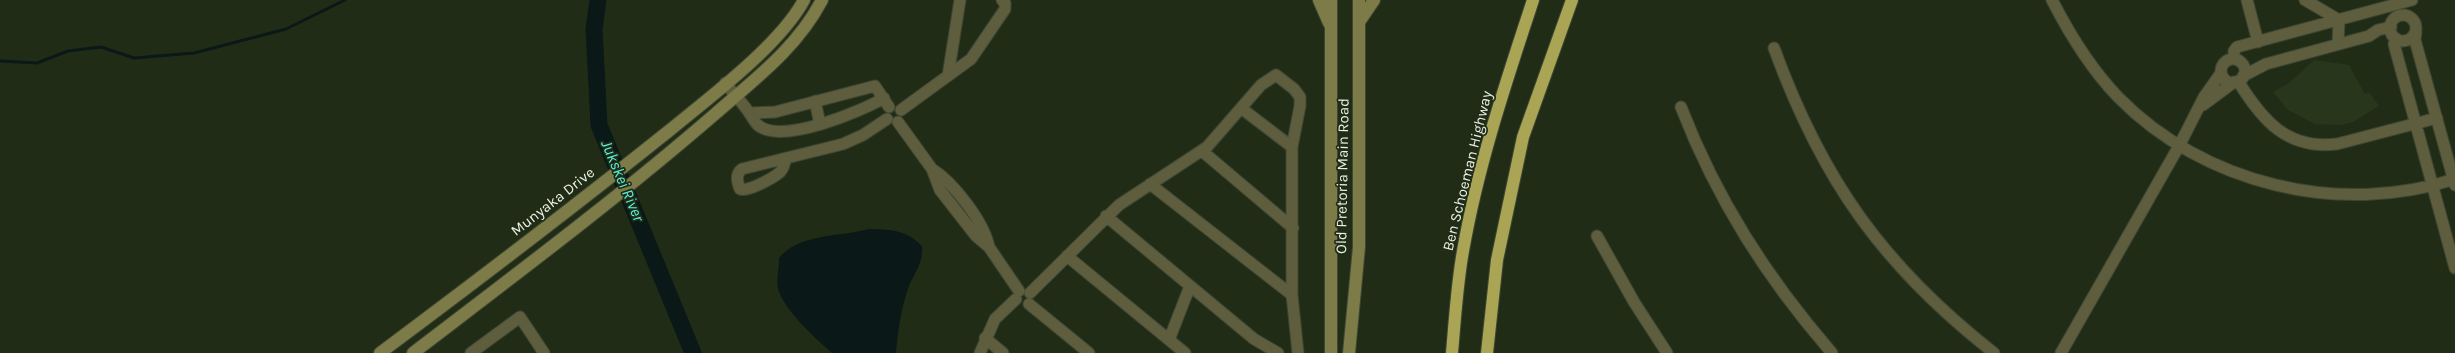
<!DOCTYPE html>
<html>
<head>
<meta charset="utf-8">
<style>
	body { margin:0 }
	canvas { display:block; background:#212c17 }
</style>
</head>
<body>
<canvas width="2455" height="353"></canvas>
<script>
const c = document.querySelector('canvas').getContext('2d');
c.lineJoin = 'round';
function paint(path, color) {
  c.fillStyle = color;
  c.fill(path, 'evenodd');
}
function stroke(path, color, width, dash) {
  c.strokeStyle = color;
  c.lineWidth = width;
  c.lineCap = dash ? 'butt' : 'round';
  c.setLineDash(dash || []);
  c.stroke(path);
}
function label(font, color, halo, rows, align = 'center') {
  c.font = font + ' Karla,sans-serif';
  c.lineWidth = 3.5;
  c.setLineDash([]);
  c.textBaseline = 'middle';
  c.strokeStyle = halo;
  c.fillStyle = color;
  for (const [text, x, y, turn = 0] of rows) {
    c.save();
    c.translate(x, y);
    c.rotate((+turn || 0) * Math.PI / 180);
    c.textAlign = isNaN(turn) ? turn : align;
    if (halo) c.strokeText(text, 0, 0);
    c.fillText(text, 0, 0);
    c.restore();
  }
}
paint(new Path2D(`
	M2314 60 2349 65 2365 94 2369 92 2379 106 2353 122 2341 125 2315 124 2288 110 2273 92 2288 84Z`), '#28371b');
paint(new Path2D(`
	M869 229C890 229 907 230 922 246 923 266 914 272 908 289 901 309 898 331 896 353H832C816 339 784 310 778 289 776 280 779 268 779 258 799 233 840 237 869 229Z`), '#0a1917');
stroke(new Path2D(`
	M0 61 37 63 68 51 101 47 134 58 194 53 286 29 345 0`), '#0a1917', 3);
stroke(new Path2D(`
	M598 0 594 29 599 125 693 353`), '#0a1917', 17);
const street = new Path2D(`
	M2052 0C2070 35 2091 69 2118 97 2203 184 2340 217 2455 179
	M2247 0 2258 42
	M2305 0 2339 20 2338 44
	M2390 28a13 13 0 1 1 26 0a13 13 0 1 1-26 0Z
	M2416 32 2415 40 2455 185
	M2397 39 2394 44 2455 268
	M1774 48C1822 180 1883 266 1994 353
	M2234 59V51L2237 47 2412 0
	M2221 71a12 12 0 1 1 24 0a12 12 0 1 1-24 0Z
	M948 76 960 0
	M2243 76 2266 64 2369 36 2378 30 2391 27
	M2238 81C2262 120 2287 150 2337 144L2437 118
	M725 83C733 93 743 103 750 114 753 118 755 123 759 126 783 144 860 112 884 98
	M815 101 820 124
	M2203 105 2234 82
	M1681 107C1717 200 1767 278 1832 353
	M1241 108 1292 147
	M901 110 971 59 1005 9V3L1002 0
	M750 113 775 112 875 86 889 107
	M898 122 932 169 940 190 976 236 989 247 1019 291
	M1202 151 1293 228
	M786 158C784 164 784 169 779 173 773 178 746 193 740 189 737 182 735 174 742 169L843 144 863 135 887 119
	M932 169C954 183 984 222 989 247
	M1150 184 1292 295
	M1106 216 1254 339 1278 353
	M1597 236 1634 302 1667 353
	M1067 256 1185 353
	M1030 293 1119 205 1207 147 1261 85 1276 75 1294 89 1300 97V106L1292 147V295L1298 353
	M1029 304 1089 353
	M985 338 1003 353
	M1169 340 1190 286
	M471 353 520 317 544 353
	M980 353 995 319 1016 299
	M2061 353 2179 146 2204 97 2221 73`);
const secondary = new Path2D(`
	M1319 0 1329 23
	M1359 22 1374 0
	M380 353C478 280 575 206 670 130 710 97 780 45 804 0
	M413 353C515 275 618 198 715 114 755 79 797 48 822 0
	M1331 353V0
	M1349 353 1359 247V0`);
const highway = new Path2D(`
	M1452 353C1455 319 1457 284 1463 251 1478 165 1506 82 1533 0
	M1487 353 1497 260 1523 137 1572 0`);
stroke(street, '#3d4733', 13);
stroke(secondary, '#3d4733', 14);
stroke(highway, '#3d4733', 14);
stroke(street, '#5e5d3e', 11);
stroke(secondary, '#7d7b48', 12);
stroke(highway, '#aaa555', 12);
label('15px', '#e8f0e2', '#212c17', [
	["Ben Schoeman Highway",1468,171,-76],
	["Old Pretoria Main Road",1343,176,-89],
	["Munyaka Drive",553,202,-38]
]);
label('italic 16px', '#56f3df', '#212c17', [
	["Jukskei River",622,181,67]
]);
</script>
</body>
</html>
